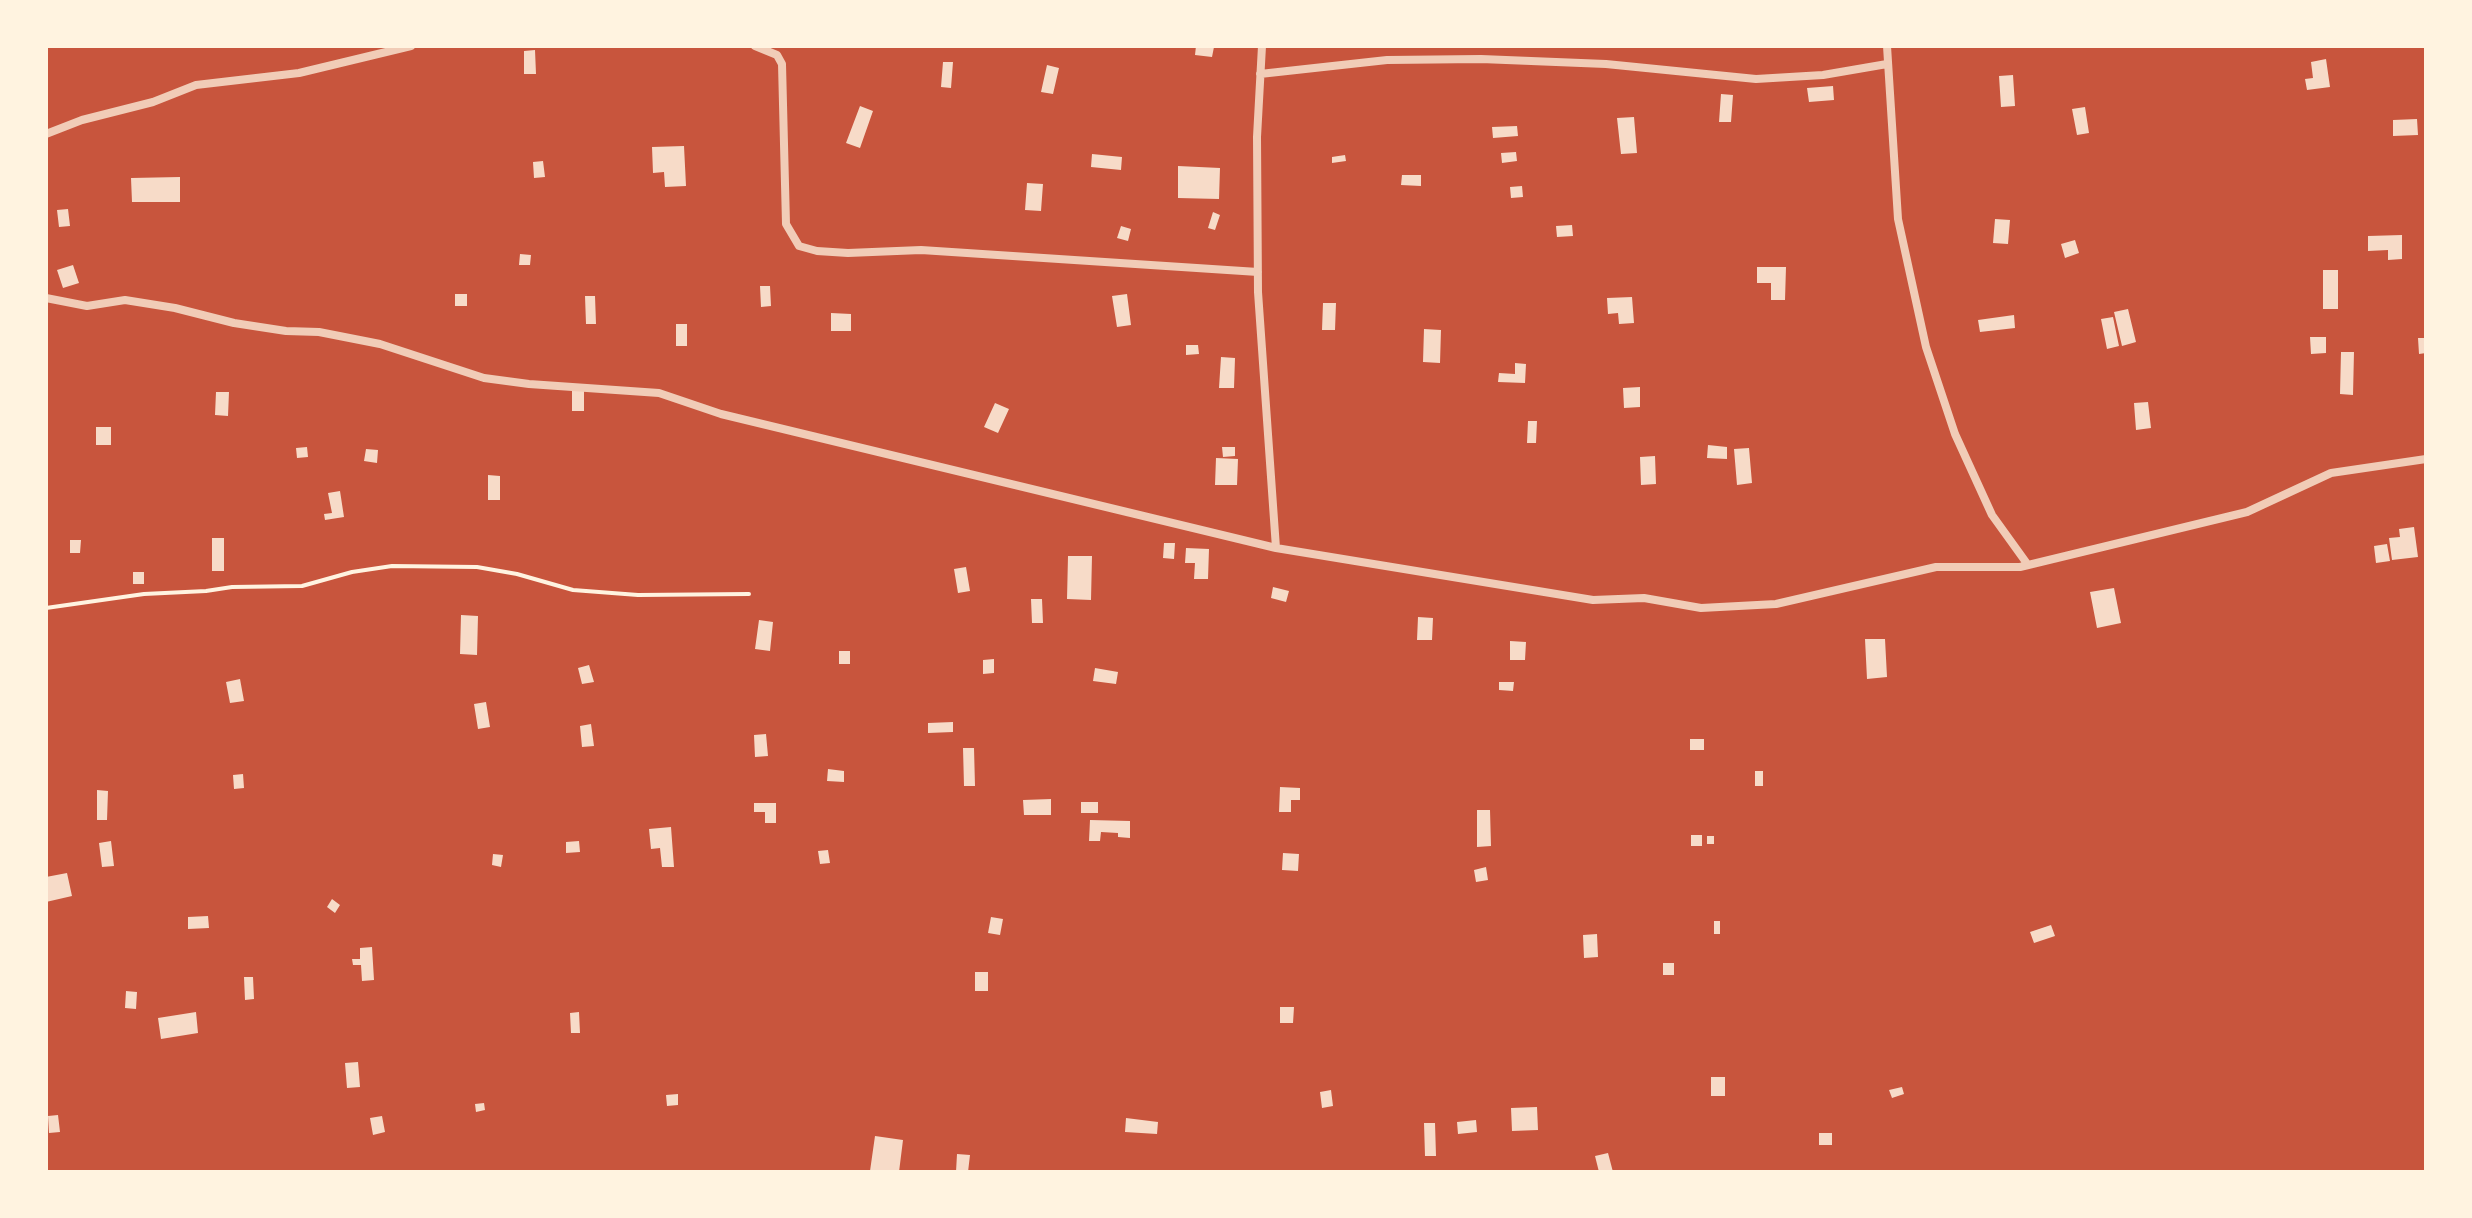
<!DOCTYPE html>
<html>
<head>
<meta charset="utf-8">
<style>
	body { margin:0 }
	#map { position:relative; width:2472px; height:1218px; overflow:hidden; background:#c8553d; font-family:"Golos Text",sans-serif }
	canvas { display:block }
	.frame { position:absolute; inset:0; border:48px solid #fff3e0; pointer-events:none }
</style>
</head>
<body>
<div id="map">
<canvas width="2472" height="1218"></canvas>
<div class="frame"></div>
</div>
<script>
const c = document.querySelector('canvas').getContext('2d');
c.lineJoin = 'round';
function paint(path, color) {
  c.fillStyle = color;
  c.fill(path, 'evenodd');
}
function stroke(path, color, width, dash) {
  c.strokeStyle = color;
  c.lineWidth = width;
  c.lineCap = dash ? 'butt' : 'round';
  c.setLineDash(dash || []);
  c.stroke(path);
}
paint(new Path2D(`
	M1196 46 1214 47 1212 57 1195 55Z
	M535 50 536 74H524V51Z
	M2326 59 2330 87 2307 90 2305 79 2313 78 2311 62Z
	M943 62H953L951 88 941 87Z
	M1047 65 1059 68 1053 94 1041 92Z
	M2013 75 2015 106 2001 107 1999 76Z
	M1833 86 1834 100 1809 102 1807 88Z
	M1721 94 1733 95 1731 122H1719Z
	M860 106 873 111 860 148 846 143Z
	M2085 107 2089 133 2077 135 2072 109Z
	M1634 117 1637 153 1621 154 1617 118Z
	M2417 119 2418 135 2393 136V120Z
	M1517 126 1518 136 1493 138 1492 127Z
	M684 146 686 186 665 187 664 172 653 173 652 147Z
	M1516 152 1517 161 1502 163 1501 153Z
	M1092 154 1122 157 1121 170 1091 167Z
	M1345 155 1346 161 1332 163V157Z
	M543 161 545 177 534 178 533 162Z
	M1178 166 1220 168 1219 199 1178 198Z
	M1402 175H1421V186L1401 185Z
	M180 177V202H132L131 178Z
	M1027 183 1043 184 1041 211 1025 210Z
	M1522 186 1523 197 1511 198 1510 187Z
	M68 209 70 226 59 227 57 210Z
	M1213 212 1220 215 1215 230 1208 228Z
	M1995 219 2010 220 2008 244 1993 243Z
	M1572 225 1573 236 1557 237 1556 226Z
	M1121 226 1131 229 1128 241 1117 238Z
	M2402 235V259L2388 260V250L2368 251V236Z
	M2075 240 2079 253 2065 258 2061 244Z
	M520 254 531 255 530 265H519Z
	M73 265 79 283 63 288 57 270Z
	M1757 267H1786L1785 300H1771V283H1757Z
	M2323 270H2338V309H2323Z
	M760 286H770L771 306 761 307Z
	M455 294H467V306H455Z
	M1127 294 1131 325 1117 327 1112 296Z
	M585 296H595L596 324H586Z
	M1632 297 1634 323 1619 324 1618 313 1608 314 1607 298Z
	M1323 303H1336L1335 330H1322Z
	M2128 309 2136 342 2122 346 2114 312Z
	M831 313 851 314V331H831Z
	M2014 315 2015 328 1980 332 1978 320Z
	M2113 317 2119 346 2107 349 2101 319Z
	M676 324H687V346H676Z
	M1424 329 1441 330 1440 363 1423 362Z
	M2310 337H2326V353L2311 354Z
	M2418 338H2426V353L2419 354Z
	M1186 345H1198L1199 354 1186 355Z
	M2341 352H2354L2353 395 2340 394Z
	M1221 357 1235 358 1234 388H1219Z
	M1515 363 1526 364 1525 383 1498 382 1499 373 1515 374Z
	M1640 387V407L1624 408 1623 388Z
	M572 391H584V411H572Z
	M216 392H229L228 416 215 415Z
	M2148 402 2151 428 2136 430 2134 403Z
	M995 403 1009 409 998 433 984 427Z
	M1528 421H1537L1536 443H1527Z
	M96 427H111V445H96Z
	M1708 445 1727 447V459L1707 458Z
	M307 447 308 457 297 458 296 448Z
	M1222 447H1235V456L1223 457Z
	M1749 448 1752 483 1737 485 1734 449Z
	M366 449 378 450 377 463 364 461Z
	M1655 456 1656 484 1641 485 1640 457Z
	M1216 458 1238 459 1237 485H1215Z
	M488 475 500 476V500H488Z
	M340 491 344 517 325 520 324 514 332 513 328 493Z
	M2414 527 2418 557 2392 560 2389 538 2400 537 2399 529Z
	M212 538H224V571H212Z
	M70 540H81L80 553H70Z
	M1164 543H1175L1174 559 1163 558Z
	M2387 544 2390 561 2376 563 2374 546Z
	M1186 548 1209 549 1208 579H1194L1195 563H1185Z
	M1068 556H1092L1091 600 1067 599Z
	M966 567 970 591 958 593 954 569Z
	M133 572H144V584H133Z
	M1273 587 1289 591 1286 602 1271 598Z
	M2114 588 2121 623 2097 628 2090 592Z
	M1031 599H1042L1043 623H1032Z
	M461 615 478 616 477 655 460 654Z
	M1418 617 1433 618 1432 640H1417Z
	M759 620 773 622 770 651 755 649Z
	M1865 639H1885L1887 677 1867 679Z
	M1510 641 1526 642 1525 660H1510Z
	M839 651H850V664H839Z
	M994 659V673L983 674V660Z
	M589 665 594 682 582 684 578 668Z
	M1095 668 1118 672 1116 684 1093 681Z
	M240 679 244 701 230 703 226 682Z
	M1499 682H1514L1513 691 1499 690Z
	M486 702 490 727 478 729 474 704Z
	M953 722V732L928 733V723Z
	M591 724 594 746 582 747 580 726Z
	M766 734 768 756 755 757 754 735Z
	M1690 739H1704V750H1690Z
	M963 748H974L975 786H964Z
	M828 769 844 771V782L827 781Z
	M1755 771H1763V786H1755Z
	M243 774 244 788 234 789 233 775Z
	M1280 787 1300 788V800H1291V812H1279Z
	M97 790 108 791 107 820H97Z
	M1051 799V815H1024L1023 800Z
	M1081 802H1098V813H1081Z
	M754 803H776V823H765V812H754Z
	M1477 810H1490L1491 846 1477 847Z
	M1090 820 1130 821V838L1118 837V833L1101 832 1100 841H1089Z
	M671 827 674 867H662L660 848 651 849 649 829Z
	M1691 835H1702V846H1691Z
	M1707 836H1714V844H1707Z
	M111 841 114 866 102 867 99 843Z
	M579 841 580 852 566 853V842Z
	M828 850 830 863 820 864 818 851Z
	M1283 853 1299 854 1298 871 1282 870Z
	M493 854 503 855 501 867 492 865Z
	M1486 867 1488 880 1476 882 1474 870Z
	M67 873 72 896 46 902V877Z
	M332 899 340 905 335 913 327 907Z
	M208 916 209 928 188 929V917Z
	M991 917 1003 919 1000 935 988 933Z
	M1714 921H1720V934H1714Z
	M2051 925 2055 936 2034 943 2030 932Z
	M1597 934 1598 957 1584 958 1583 935Z
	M372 947 374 980 362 981 361 965H353L352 959H360V948Z
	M1663 963H1674V975H1663Z
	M975 972H988V991H975Z
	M244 977H253L254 999 245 1000Z
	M126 991 137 992 136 1009 125 1008Z
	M1280 1007H1294L1293 1023H1280Z
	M196 1012 198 1033 161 1039 158 1018Z
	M579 1012 580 1033H571L570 1013Z
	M358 1062 360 1087 347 1088 345 1063Z
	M1711 1077H1725V1096H1711Z
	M1902 1087 1904 1094 1892 1098 1889 1090Z
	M1331 1090 1333 1106 1322 1108 1320 1092Z
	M678 1094V1105L667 1106 666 1095Z
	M484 1103 485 1110 476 1112 475 1104Z
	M1537 1107 1538 1130 1512 1131 1511 1108Z
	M58 1115 60 1132 49 1133 48 1116Z
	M382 1116 385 1132 373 1135 370 1118Z
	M1126 1118 1158 1122 1157 1134 1125 1132Z
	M1476 1120 1477 1132 1458 1134 1457 1122Z
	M1424 1123H1435L1436 1156H1425Z
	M1819 1133H1832V1145H1819Z
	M875 1136 903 1140 899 1172 870 1171Z
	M1608 1153 1613 1172H1599L1595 1156Z
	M957 1154 970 1155 968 1172H956Z`), '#f7dbc8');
stroke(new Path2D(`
	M46 608 144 594 206 591 232 587 302 586 352 572 392 566 477 567 517 574 573 590 638 595 749 594`), '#fff3e0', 4);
stroke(new Path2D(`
	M755 46 777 55 782 64 786 224 799 246 817 251 848 253 921 250 1258 272
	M1262 46 1257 137 1258 292 1276 548
	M1887 46 1898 219 1926 347 1955 434 1992 515 2028 565
	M1260 74 1387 60 1481 59 1606 64 1756 79 1823 75 1887 64
	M46 134 82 120 153 102 196 85 299 73 411 46
	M46 298 87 306 125 300 175 308 234 323 286 331 319 332 380 344 484 378 529 384 659 393 721 414 1276 548 1593 600 1644 598 1701 608 1776 604 1936 567H2020L2247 512 2331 473 2426 459`), '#f1ccb7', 8);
</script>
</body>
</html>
